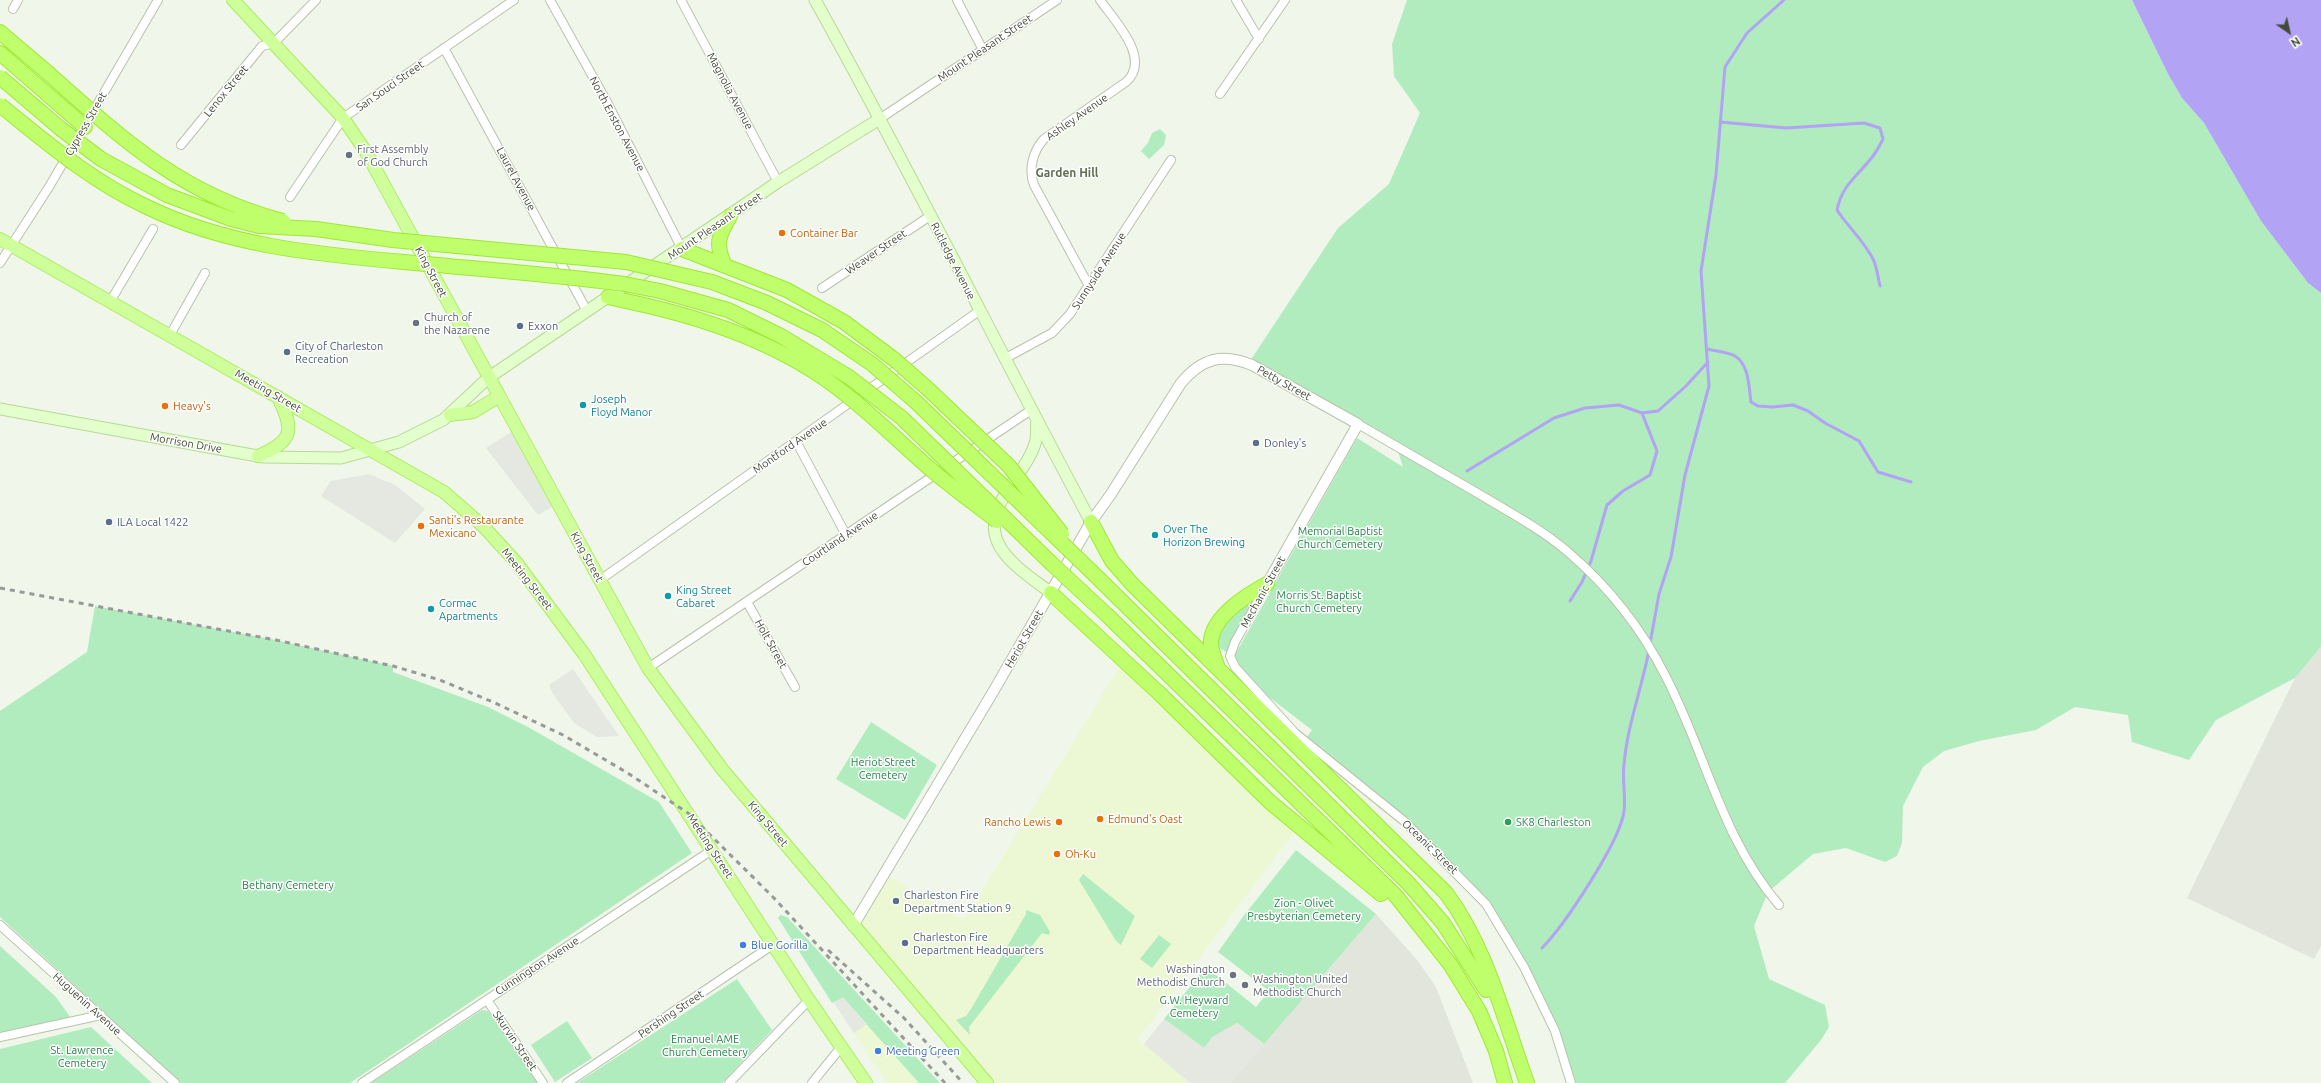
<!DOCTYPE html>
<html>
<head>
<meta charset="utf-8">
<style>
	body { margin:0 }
	#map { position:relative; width:2321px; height:1083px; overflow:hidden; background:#f0f6ea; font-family:Ubuntu,sans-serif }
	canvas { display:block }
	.north { position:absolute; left:2269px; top:12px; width:40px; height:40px; -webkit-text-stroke:3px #fff; paint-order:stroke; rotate:146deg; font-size:11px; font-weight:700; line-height:16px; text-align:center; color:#434b37 }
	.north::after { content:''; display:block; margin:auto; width:14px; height:18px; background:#434b37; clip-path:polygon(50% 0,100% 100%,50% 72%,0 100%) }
</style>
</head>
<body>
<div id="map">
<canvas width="2321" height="1083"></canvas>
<div class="north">N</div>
</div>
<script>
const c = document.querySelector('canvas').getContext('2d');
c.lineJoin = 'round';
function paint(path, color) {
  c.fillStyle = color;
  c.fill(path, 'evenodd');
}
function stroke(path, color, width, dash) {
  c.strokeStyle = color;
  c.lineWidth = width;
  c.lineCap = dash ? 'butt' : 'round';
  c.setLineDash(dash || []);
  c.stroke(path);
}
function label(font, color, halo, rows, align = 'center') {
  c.font = font + ' Ubuntu,sans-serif';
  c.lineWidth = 3;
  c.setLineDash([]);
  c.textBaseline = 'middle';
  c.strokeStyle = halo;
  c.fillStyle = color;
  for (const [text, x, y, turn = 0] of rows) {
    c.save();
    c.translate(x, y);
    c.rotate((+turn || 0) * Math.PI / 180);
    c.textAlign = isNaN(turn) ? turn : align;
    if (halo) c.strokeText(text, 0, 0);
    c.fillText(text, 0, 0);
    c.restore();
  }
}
paint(new Path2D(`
	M1124 659 1298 827 1138 1039 1190 1083H987L854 924 884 873 964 920Z
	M843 997 919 1083H887L834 1003Z`), '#ecf8d4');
paint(new Path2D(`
	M2321 647V946L2314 959 2187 898 2295 678Z
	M1376 914 1418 961 1436 987 1473 1083H1230Z`), '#e2e5db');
paint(new Path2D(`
	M1407 0H2132L2168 74 2182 98 2204 123 2261 221 2308 283 2321 293V647L2295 678 2216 720 2189 760 2132 742 2128 715 2075 707 2036 730 1979 741 1944 751 1923 767 1903 806 1902 843 1897 856 1885 862 1846 848 1813 854 1768 892 1754 926 1769 979 1825 1005 1829 1027 1821 1040 1785 1083H1571L1555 1031 1486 904 1444 860 1304 741 1312 730 1261 691 1232 660 1357 438 1403 467 1396 445 1248 364 1338 228 1389 184 1420 113 1394 76 1392 44Z
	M1160 129 1166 135 1164 145 1149 159 1141 151 1148 143 1152 133Z
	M1255 600 1226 652 1220 648 1215 641C1224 624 1236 607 1255 600Z
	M95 606 276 640 393 666V672L488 707 528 727 659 802 692 853 350 1083H181L0 917V711L87 652Z
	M871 722 937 765 905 820 836 779Z
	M1296 850 1376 914 1264 1044 1237 1023 1204 1048 1164 1019 1206 967 1256 1007 1269 991 1218 952 1245 914Z
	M1083 874 1135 916 1121 945 1116 941 1079 880Z
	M1026 910 1040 915 1050 932 1049 935 1042 933 969 1027 970 1035 956 1020 966 1016 971 1009 1026 914Z
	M780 915 787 917 940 1083H919L843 998 832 1003 778 918Z
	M1159 935 1171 944 1152 968 1140 959Z
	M0 946 56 997 73 1021 0 1037Z
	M737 979 772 1030 722 1083H577Z
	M482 1010 488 1011 538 1083H371Z
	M567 1021 592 1058 555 1082 531 1045Z
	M91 1027 152 1083H0V1049Z`), '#b0ecbe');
paint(new Path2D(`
	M513 431 555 505 538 515 486 448Z
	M369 474 395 485 425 509 395 543 321 496 331 481Z
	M573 669 619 736 597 737 574 723 553 694 549 685Z
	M843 997 867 1024 854 1033 834 1003Z
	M1164 1019 1204 1048 1212 1037 1237 1023 1264 1044 1230 1083H1190L1144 1044Z`), '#e5e7e1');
paint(new Path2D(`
	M2132 0H2321V293L2308 283 2261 221 2204 123 2182 98 2168 74Z`), '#b2a3f5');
stroke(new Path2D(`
	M1720 122 1786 128 1864 123 1880 128 1883 139C1880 145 1877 151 1873 156 1859 175 1842 184 1837 210 1848 227 1864 241 1873 259 1877 267 1878 278 1880 286
	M1707 349C1715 351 1728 352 1735 356 1749 364 1749 388 1751 402L1758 406 1772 407 1793 405 1808 411 1825 423 1859 441 1878 472 1911 482
	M1467 471 1554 418 1585 408 1619 405 1642 413 1658 411 1686 386 1708 362
	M1570 601 1582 582 1591 561 1607 505 1623 491 1650 475 1657 451 1642 413
	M1650 644 1659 594 1671 557 1685 475 1709 386 1701 271 1716 175 1725 67 1747 33 1784 0
	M1542 948C1564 926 1621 840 1624 811 1626 796 1622 780 1624 765 1627 726 1642 688 1649 650`), '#b2a3f5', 3);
const minor = new Path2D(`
	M550 0 607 102 682 249
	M681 0 778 182
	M957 0 983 50
	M1236 0 1259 39
	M13 9 18 0
	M444 48 587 311
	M1220 94 1285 0
	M881 118 1057 0
	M181 145 262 46 274 43 316 0
	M290 197 343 118 514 0
	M0 263 49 187 158 0
	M1089 286 1034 185C1028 169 1033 151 1044 139L1126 82C1152 59 1115 21 1100 0
	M822 288 930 216
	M110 302 153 229
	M170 335 205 273
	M1004 359 1052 333 1070 314 1171 160
	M1358 424C1398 447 1439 471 1479 494 1509 512 1541 529 1568 552 1609 587 1642 629 1666 677 1706 754 1721 837 1779 905
	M796 441 846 535
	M600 580 979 311
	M1266 587 1235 642 1230 656 1235 667 1295 733 1404 821 1486 904 1524 967 1555 1031 1571 1083
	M747 602 795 687
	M648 668 1031 410
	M0 925 175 1083
	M487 1000 543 1083
	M0 1037 101 1015
	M362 1083 712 850
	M567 1083 774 944
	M729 1083 809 1000
	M812 1083 842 1046`);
const tertiary = new Path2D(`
	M853 926 993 692 1091 522 1111 494 1181 383C1202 358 1222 353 1252 365L1358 424 1267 584`);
const secondary = new Path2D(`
	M815 0C911 172 998 348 1091 522
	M0 409 263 457 341 458 399 442 443 420 488 378 778 182 881 118
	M1037 421C1036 427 1037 434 1036 440 1028 475 979 506 999 545 1010 565 1033 579 1051 593`);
const primary = new Path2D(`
	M233 0 343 118 366 152 648 668 722 769 987 1083
	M0 239 444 492 483 526 516 562 584 654 809 1000 866 1083
	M450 415 473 412 498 397
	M258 456C293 441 295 431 278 397`);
const motorway = new Path2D(`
	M0 32 47 72
	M0 53 85 127
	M682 249 787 290 844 322
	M724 264C715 243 719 235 730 216
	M608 297 635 303
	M1091 522 1112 561 1132 584 1446 893C1487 948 1504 1019 1527 1083
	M1095 575 1409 884 1443 923 1486 990
	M1051 593 1160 694 1270 802 1381 894
	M1108 616 1396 896 1450 964 1479 1011 1496 1051 1505 1083
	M1217 665C1214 657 1210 648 1211 640 1214 615 1247 595 1267 584`);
stroke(minor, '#b9c2ab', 10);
stroke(tertiary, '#b9c2ab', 12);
stroke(secondary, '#b7d997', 13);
stroke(primary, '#abec62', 14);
stroke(motorway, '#9fe832', 16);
stroke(minor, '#fff', 8);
stroke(tertiary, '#fff', 10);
stroke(secondary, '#e3ffcb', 11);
stroke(primary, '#ceff9a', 12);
stroke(motorway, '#bfff6c', 14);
stroke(new Path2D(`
	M0 588 276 640 393 666 440 680 493 702 563 735 626 772 688 813 773 897 945 1083
	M828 950 904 1018 963 1083`), '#999', 3, [5, 5]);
const motorwayBridge = new Path2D(`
	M47 72C122 139 182 195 283 221
	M0 77 61 129 101 159 167 195 231 219 259 226 316 229 393 240 626 262 712 282 767 303 822 330 872 364 915 401 1095 575
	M0 105C46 142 91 181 145 206 226 246 315 254 404 262 478 269 551 274 624 284L660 291 728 310 781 336 849 377 902 418 1052 564 1108 616
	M635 303C709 319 784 345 844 393 874 416 900 443 928 467 950 486 974 503 997 521
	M844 322 895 360 928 389 1009 466 1062 534`);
stroke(motorwayBridge, '#9fe832', 16, []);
stroke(motorwayBridge, '#bfff6c', 14);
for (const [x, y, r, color] of [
	[349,155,4,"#6b7280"],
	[782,233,4,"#e8710a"],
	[416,323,4,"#6b7280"],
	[520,326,4,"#5c6f8a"],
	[287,352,4,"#5c6f8a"],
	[583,405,4,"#0f9aa8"],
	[165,406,4,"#e8710a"],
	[1256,443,4,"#5c6f8a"],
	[109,522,4,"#5c6f8a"],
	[421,526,4,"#e8710a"],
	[1155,535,4,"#0f9aa8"],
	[668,596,4,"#0f9aa8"],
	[431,609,4,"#0f9aa8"],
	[1100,819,4,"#e8710a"],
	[1059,822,4,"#e8710a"],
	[1508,822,4,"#2e9e5b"],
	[1057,854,4,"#e8710a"],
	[896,901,4,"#5c6f8a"],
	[905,943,4,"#5c6f8a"],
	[743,945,4,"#3f7fe0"],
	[1233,975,4,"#6b7280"],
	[1245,985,4,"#6b7280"],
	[878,1051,4,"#3f7fe0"]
]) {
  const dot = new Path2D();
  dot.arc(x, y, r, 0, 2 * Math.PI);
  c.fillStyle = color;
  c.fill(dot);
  stroke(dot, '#fff', 1.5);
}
label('11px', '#434b37', '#fff', [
	["Mount Pleasant Street",985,48,-34],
	["San Souci Street",390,86,-35],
	["Lenox Street",226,91,-51],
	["Magnolia Avenue",730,91,62],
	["Ashley Avenue",1077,117,-35],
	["Cypress Street",86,124,-60],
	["North Enston Avenue",617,124,62],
	["Laurel Avenue",516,179,62],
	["Mount Pleasant Street",715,226,-34],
	["Weaver Street",876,252,-34],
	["Rutledge Avenue",953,261,63],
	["Sunnyside Avenue",1099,271,-57],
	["King Street",431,272,62],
	["Petty Street",1284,383,29],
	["Meeting Street",268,391,30],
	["Morrison Drive",186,443,10],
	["Montford Avenue",790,446,-35],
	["Courtland Avenue",840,539,-34],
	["King Street",587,557,61],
	["Meeting Street",527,579,52],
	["Mechanic Street",1263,592,-61],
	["Heriot Street",1024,639,-60],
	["Holt Street",771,644,61],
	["King Street",768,824,50],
	["Meeting Street",710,846,57],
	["Oceanic Street",1430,847,44],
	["Cunnington Avenue",537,966,-33],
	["Huguenin Avenue",87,1004,42],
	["Pershing Street",671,1014,-34],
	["Skurvin Street",515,1041,56]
]);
label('11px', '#5b616d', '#fff', [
	["First Assembly",357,149],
	["of God Church",357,162],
	["Church of",424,317],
	["the Nazarene",424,330],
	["Washington",1225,969,"right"],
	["Methodist Church",1225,982,"right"],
	["Washington United",1253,979],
	["Methodist Church",1253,992]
], 'left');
label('11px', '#c56008', '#fff', [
	["Container Bar",790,233],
	["Heavy's",173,406],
	["Santi's Restaurante",429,520],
	["Mexicano",429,533],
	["Edmund's Oast",1108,819],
	["Rancho Lewis",1051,822,"right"],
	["Oh-Ku",1065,854]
], 'left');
label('11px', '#4e5e75', '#fff', [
	["Exxon",528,326],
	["City of Charleston",295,346],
	["Recreation",295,359],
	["Donley's",1264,443],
	["ILA Local 1422",117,522],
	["Charleston Fire",904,895],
	["Department Station 9",904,908],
	["Charleston Fire",913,937],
	["Department Headquarters",913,950]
], 'left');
label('11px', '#0d838f', '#fff', [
	["Joseph",591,399],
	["Floyd Manor",591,412],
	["Over The",1163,529],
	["Horizon Brewing",1163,542],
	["King Street",676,590],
	["Cabaret",676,603],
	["Cormac",439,603],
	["Apartments",439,616]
], 'left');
label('11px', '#258149', '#fff', [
	["Memorial Baptist",1340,531],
	["Church Cemetery",1340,544],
	["Morris St. Baptist",1319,595],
	["Church Cemetery",1319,608],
	["Heriot Street",883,762],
	["Cemetery",883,775],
	["Bethany Cemetery",288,885],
	["Zion - Olivet",1304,903],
	["Presbyterian Cemetery",1304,916],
	["G.W. Heyward",1194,1000],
	["Cemetery",1194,1013],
	["Emanuel AME",705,1039],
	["Church Cemetery",705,1052],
	["St. Lawrence",82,1050],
	["Cemetery",82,1063]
]);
label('11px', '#27864d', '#fff', [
	["SK8 Charleston",1516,822]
], 'left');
label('11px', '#366cbe', '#fff', [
	["Blue Gorilla",751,945],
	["Meeting Green",886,1051]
], 'left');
label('bold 12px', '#626e4e', '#fff', [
	["Garden Hill",1067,173]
]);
</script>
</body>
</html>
